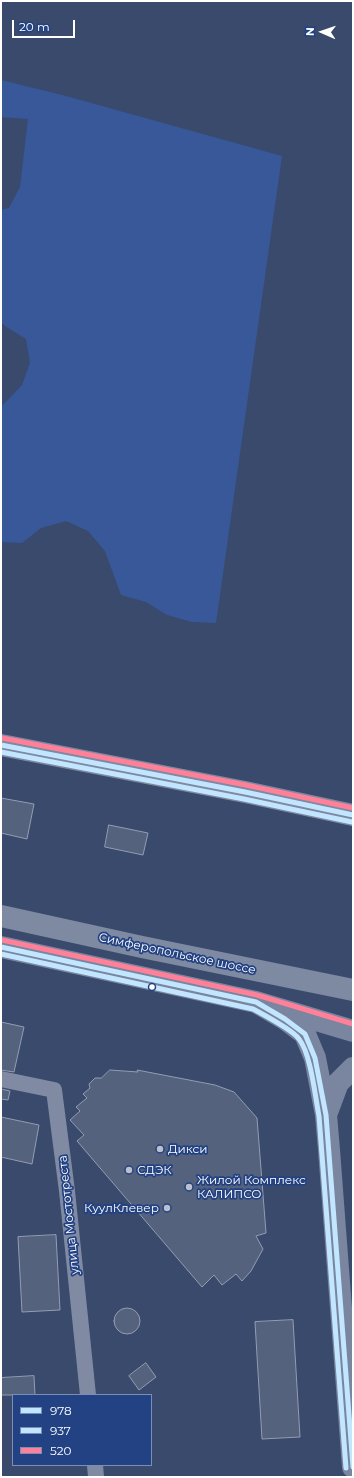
<!DOCTYPE html>
<html>
<head>
<meta charset="utf-8">
<style>
	body { margin:0 }
	#map { position:relative; width:354px; height:1478px; overflow:hidden; background:#394a6d; font-family:Montserrat,sans-serif }
	canvas { display:block }
	.frame { position:absolute; inset:0; border:2px solid #fff; pointer-events:none }
	.legend { position:absolute; left:12px; top:1394px; width:140px; height:72px; box-sizing:border-box; background:#234283; border:1px solid #7b8eb5; margin:0; padding:5px 7px; list-style:none; font-size:12px; color:#fff }
	.legend li { display:flex; align-items:center; gap:8px; height:20px }
	.legend b { width:20px; border:1px solid #7b8eb5 }
	.north { position:absolute; left:302px; top:12px; width:40px; height:40px; -webkit-text-stroke:3px #234283; paint-order:stroke; rotate:272deg; font-size:11px; font-weight:700; line-height:16px; text-align:center; color:#fff }
	.north::after { content:''; display:block; margin:auto; width:14px; height:18px; background:#fff; clip-path:polygon(50% 0,100% 100%,50% 72%,0 100%) }
	.scale { position:absolute; left:12px; top:20px; width:63px; height:18px; box-sizing:border-box; border:2px solid #fff; border-top:0; padding-left:5px; font-size:12px; line-height:14px; white-space:nowrap; color:#fff; -webkit-text-stroke:3px #234283; paint-order:stroke }
</style>
</head>
<body>
<div id="map">
<canvas width="354" height="1478"></canvas>
<div class="frame"></div>
<ul class="legend">
<li><b style="height:5px;background:#c2e6ff"></b>978</li>
<li><b style="height:5px;background:#c2e6ff"></b>937</li>
<li><b style="height:5px;background:#ff8098"></b>520</li>
</ul>
<div class="north">N</div>
<div class="scale">20 m</div>
</div>
<script>
const c = document.querySelector('canvas').getContext('2d');
c.lineJoin = 'round';
function paint(path, color) {
  c.fillStyle = color;
  c.fill(path, 'evenodd');
}
function stroke(path, color, width, dash) {
  c.strokeStyle = color;
  c.lineWidth = width;
  c.lineCap = dash ? 'butt' : 'round';
  c.setLineDash(dash || []);
  c.stroke(path);
}
function label(font, color, halo, rows, align = 'center') {
  c.font = font + ' Montserrat,sans-serif';
  c.lineWidth = 3.5;
  c.setLineDash([]);
  c.textBaseline = 'middle';
  c.strokeStyle = halo;
  c.fillStyle = color;
  for (const [text, x, y, turn = 0] of rows) {
    c.save();
    c.translate(x, y);
    c.rotate((+turn || 0) * Math.PI / 180);
    c.textAlign = isNaN(turn) ? turn : align;
    if (halo) c.strokeText(text, 0, 0);
    c.fillText(text, 0, 0);
    c.restore();
  }
}
paint(new Path2D(`
	M1 80 66 96 282 156 216 623 192 622 167 615 146 602 121 595 105 551 88 531 66 521 41 528 22 543 1 542V407L22 385 30 363 26 339 5 326 1 322V210L9 208 20 187 28 119 1 117Z`), '#385899');
const building = new Path2D(`
	M1 798 34 804 27 839 1 833Z
	M109 825 148 833 143 855 105 847Z
	M1 1022 24 1027 14 1072 1 1070Z
	M110 1070 138 1072 137 1070 215 1085 234 1092 257 1118 266 1233 256 1236 263 1249 251 1271 242 1281 236 1274 222 1285 214 1275 202 1287 77 1141 84 1135 70 1120 80 1111 76 1107 87 1098 83 1094 90 1088 89 1084 95 1078H101Z
	M1 1089 10 1091 8 1100 1 1099Z
	M1 1117 39 1125 32 1164 1 1157Z
	M56 1235 60 1310 22 1312 18 1237Z
	M114 1321a13 13 0 1 1 26 0a13 13 0 1 1-26 0Z
	M293 1320 300 1437 262 1439 255 1322Z
	M146 1363 156 1377 139 1390 129 1376Z
	M34 1376 35 1395H1V1378Z`);
paint(building, '#54627e');
stroke(building, '#939db2', 1);
stroke(new Path2D(`
	M1 1079 54 1090 67 1191 88 1395
	M95 1465 96 1477`), '#808ba3', 16);
stroke(new Path2D(`
	M1 947 256 1002 353 1031
	M256 1002 285 1019 305 1034 315 1058 326 1115 329 1150 353 1467
	M326 1115 338 1083 353 1068`), '#7a869f', 22);
stroke(new Path2D(`
	M1 745 245 792 353 815
	M1 916 142 947 353 990`), '#7e8aa1', 22);
stroke(new Path2D(`
	M1 745 245 792 353 815
	M1 947 256 1002 285 1019 305 1034 315 1058 326 1115 353 1467`), '#c2e6ff', 5);
stroke(new Path2D(`
	M1 752 244 799 352 822
	M1 954 253 1009C264 1015 293 1030 299 1039 311 1054 315 1096 319 1116L346 1468`), '#c2e6ff', 5);
stroke(new Path2D(`
	M2 738 246 785 353 808
	M2 940 257 995 353 1024`), '#ff8098', 5);
for (const [x, y, r, color] of [
	[152,987,3.5,"#fff"],
	[160,1149,4,"#bac0cc"],
	[129,1170,4,"#bac0cc"],
	[189,1187,4,"#bac0cc"],
	[167,1208,4,"#bac0cc"]
]) {
  const dot = new Path2D();
  dot.arc(x, y, r, 0, 2 * Math.PI);
  c.fillStyle = color;
  c.fill(dot);
  stroke(dot, '#234283', 1.5);
}
label('12px', '#fff', '#234283', [
	["Симферопольское шоссе",177,954,12],
	["улица Мостотреста",69,1215,-96]
]);
label('12px', '#fff', '#234283', [
	["Дикси",168,1149],
	["СДЭК",137,1170],
	["Жилой Комплекс",197,1180],
	["КАЛИПСО",197,1194],
	["КуулКлевер",159,1208,"right"]
], 'left');
</script>
</body>
</html>
